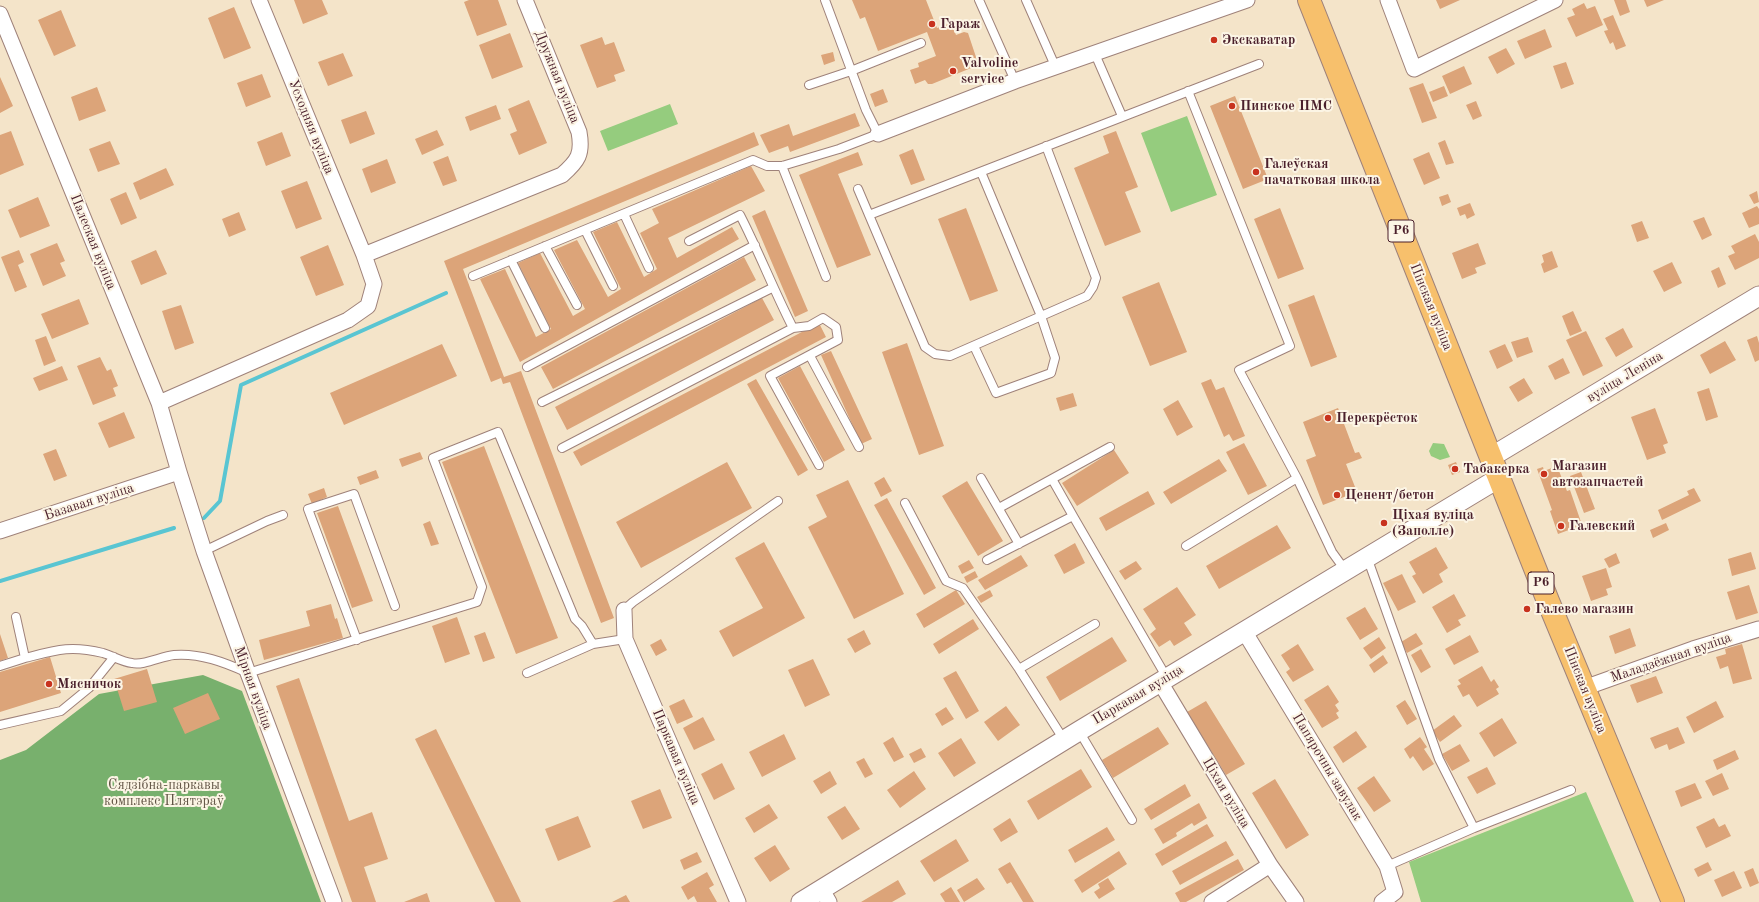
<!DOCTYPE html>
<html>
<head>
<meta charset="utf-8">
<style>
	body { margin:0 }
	canvas { display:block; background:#f4e4c9 }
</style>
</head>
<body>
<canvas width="1759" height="902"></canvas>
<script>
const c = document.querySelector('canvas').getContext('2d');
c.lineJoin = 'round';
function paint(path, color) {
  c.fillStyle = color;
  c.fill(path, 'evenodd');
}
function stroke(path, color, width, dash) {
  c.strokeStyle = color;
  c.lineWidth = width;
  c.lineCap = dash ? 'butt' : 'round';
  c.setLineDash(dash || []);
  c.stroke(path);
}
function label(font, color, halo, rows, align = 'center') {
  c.font = font + ' "Old Standard TT",serif';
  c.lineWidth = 4;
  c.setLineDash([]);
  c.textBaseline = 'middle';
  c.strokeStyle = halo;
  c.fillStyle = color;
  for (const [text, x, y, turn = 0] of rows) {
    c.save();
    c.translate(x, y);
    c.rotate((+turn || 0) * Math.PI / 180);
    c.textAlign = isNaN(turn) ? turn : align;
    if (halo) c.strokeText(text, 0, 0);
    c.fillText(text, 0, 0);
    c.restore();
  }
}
paint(new Path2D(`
	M670 104 678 124 608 151 600 131Z
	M1187 116 1217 195 1171 212 1141 133Z
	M1433 443 1444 444 1450 457 1440 460 1431 456 1429 451Z
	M1586 792 1634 902H1421L1409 862Z`), '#95cc7e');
paint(new Path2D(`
	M203 675 242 691 321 902H0V760L26 750 99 694Z`), '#78b06d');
stroke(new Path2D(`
	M204 518 220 501 241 385 446 293
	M0 581 174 528`), '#59c5d2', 4);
paint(new Path2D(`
	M294 0H322L328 14 303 24Z
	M469 0H498L507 25 477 36 464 2Z
	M852 0H926L937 28 951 23 956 35 964 32 968 33 978 63 976 66 932 84H928L925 80 915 84 910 70 919 67 918 63 936 56 927 32 878 51 865 17 860 19Z
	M1436 0H1460L1440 9Z
	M1614 0H1626L1630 12 1620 16Z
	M1644 0H1664L1647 7Z
	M1584 3 1587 9 1595 6 1603 25 1576 37 1567 18 1575 15 1572 9Z
	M234 7 251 48 224 59 208 18Z
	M61 10 76 46 54 56 38 20Z
	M1613 15 1626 46 1616 50 1613 42 1610 44 1604 31 1608 30 1603 19Z
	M1545 29 1552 47 1525 59 1517 41Z
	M510 33 523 67 492 79 479 45Z
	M602 37 605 45 614 42 625 71 614 75 616 81 597 88 580 45Z
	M1506 48 1515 64 1497 74 1488 57Z
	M833 52 835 61 824 65 821 55Z
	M343 53 353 76 328 86 318 62Z
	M1566 62 1574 84 1561 89 1553 66Z
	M1464 66 1472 84 1450 94 1442 76Z
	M262 74 271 97 246 107 237 83Z
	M0 77 13 106 0 113Z
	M1423 83 1437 118 1422 123 1409 88Z
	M1444 86 1448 96 1433 102 1429 92Z
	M97 87 106 111 79 121 71 97Z
	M883 89 888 102 875 107 870 94Z
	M1235 96 1268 179 1243 189 1210 106Z
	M529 100 547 143 519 155 510 134 517 131 508 109Z
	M1476 101 1482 116 1473 120 1466 105Z
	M496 105 501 119 470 131 465 117Z
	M366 111 375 134 350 144 341 120Z
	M855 113 860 126 790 152 788 146 769 153 760 135 789 124 793 136Z
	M437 130 444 145 422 155 415 139Z
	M11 131 24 165 0 175V135Z
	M1116 131 1138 187 1125 192 1141 232 1105 246 1074 168 1109 153 1103 136Z
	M282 132 291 156 266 166 257 142Z
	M754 132 759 145 463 269 504 377 521 371 614 618 601 623 510 382 503 384 501 378 491 382 444 261Z
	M1445 140 1454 163 1446 165 1438 143Z
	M110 141 120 164 98 172 89 149Z
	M913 149 925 180 911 185 899 155Z
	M858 152 863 165 838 174 871 255 837 268 799 175Z
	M1429 152 1440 178 1424 185 1413 159Z
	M448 156 457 181 443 186 433 162Z
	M387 159 396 183 371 193 362 169Z
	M751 166 765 191 668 238 677 258 732 227 739 239 520 362 480 279 505 269 536 337 551 329 518 263 540 253 573 316 585 309 554 250 577 240 608 297 621 289 593 232 617 222 644 277 657 269 640 233 659 223 652 209Z
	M166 168 174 185 140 200 133 183Z
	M307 181 322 219 296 229 281 191Z
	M1757 191 1759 202 1754 204 1749 195Z
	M126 192 137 218 121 225 110 199Z
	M1448 194 1451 202 1442 206 1439 197Z
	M38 197 50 226 20 238 8 210Z
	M1470 203 1475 215 1467 219 1465 214 1460 216 1457 208Z
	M1757 206 1759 209V224L1749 228 1742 213Z
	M966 208 998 291 970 301 938 219Z
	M1280 208 1304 269 1278 279 1254 219Z
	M765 210 808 311 795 317 752 216Z
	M239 212 246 230 229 237 222 219Z
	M1704 217 1712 235 1702 240 1693 221Z
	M1642 221 1649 238 1637 242 1631 225Z
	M1755 234 1759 242V258L1735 270 1728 256 1735 253 1731 246Z
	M57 243 65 261 60 263 66 276 43 286 30 254Z
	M1478 243 1486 264 1475 268 1477 273 1462 279 1452 253Z
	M328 245 344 285 316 296 300 257Z
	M19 250 24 262 18 265 27 287 15 292 1 257Z
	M156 250 167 274 141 285 131 261Z
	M1552 251 1558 267 1544 273 1541 264 1544 262 1542 255Z
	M744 257 756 280 553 389 541 367Z
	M1672 262 1682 283 1664 292 1653 271Z
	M1719 267 1726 284 1718 288 1711 271Z
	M1159 282 1187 352 1150 366 1122 297Z
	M1314 295 1337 357 1311 367 1288 305Z
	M762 298 774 320 567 430 555 407Z
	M79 299 89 324 52 339 41 314Z
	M181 305 194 343 175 350 162 311Z
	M1573 311 1582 331 1570 336 1562 316Z
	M819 323 826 337 581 466 573 452Z
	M1623 328 1633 347 1616 357 1605 338Z
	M1586 331 1603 366 1583 376 1566 340Z
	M46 336 56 361 44 366 35 340Z
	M1757 336 1759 343V360L1755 362 1747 340Z
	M1528 337 1533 352 1517 358 1511 342Z
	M1725 341 1736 360 1710 374 1700 355Z
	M907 343 944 446 919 455 882 352Z
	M442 344 457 376 344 425 330 393Z
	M1505 344 1513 361 1497 369 1489 351Z
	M831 351 872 439 861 444 821 355Z
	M100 357 107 371 111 369 118 386 113 388 116 396 93 405 77 366Z
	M1563 358 1570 373 1555 380 1548 366Z
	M62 366 68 380 39 391 33 378Z
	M800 366 845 450 824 462 778 378Z
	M1524 378 1533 393 1518 402 1509 387Z
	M756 379 808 470 798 476 747 384Z
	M1211 379 1216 390 1224 387 1245 436 1233 441 1229 434 1224 437 1201 383Z
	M1709 388 1718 417 1706 421 1697 392Z
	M1073 393 1077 406 1060 411 1056 398Z
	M1178 400 1193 427 1177 436 1163 409Z
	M1338 408 1355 453 1359 452 1362 458 1346 464 1357 492 1323 505 1306 460 1316 456 1303 422Z
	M1655 408 1668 443 1663 445 1666 453 1647 460 1631 417Z
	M124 412 135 438 109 448 98 423Z
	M1244 443 1267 486 1248 495 1226 452Z
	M484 446 558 638 516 654 442 462Z
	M56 449 67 476 54 481 43 454Z
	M1114 450 1129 473 1077 506 1062 483Z
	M420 452 423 459 402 467 399 459Z
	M1219 459 1227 471 1171 504 1163 492Z
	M727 462 752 508 641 568 616 522Z
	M1456 462 1460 472 1452 475 1448 465Z
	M1557 466 1567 491 1570 490 1582 525 1558 534 1550 511 1552 510 1537 469 1543 467 1544 471Z
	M376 470 379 478 360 485 357 477Z
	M1581 472 1595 509 1584 513 1570 476Z
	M884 477 892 491 881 497 874 483Z
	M848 480 904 594 854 619 808 527 827 517 816 495Z
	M967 481 1003 541 978 556 942 496Z
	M324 488 327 497 312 504 308 494Z
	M1694 488 1701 501 1662 520 1658 510 1689 495 1687 491Z
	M1148 491 1155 504 1106 531 1099 518Z
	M887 498 936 588 924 595 874 505Z
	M338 506 373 601 352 608 317 513Z
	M430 521 439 544 431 546 423 524Z
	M1666 523 1669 530 1653 538 1650 530Z
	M1277 525 1291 548 1219 589 1206 566Z
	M764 542 805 618 733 657 719 631 763 608 735 558Z
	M1075 543 1085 563 1064 574 1054 555Z
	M1436 547 1448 568 1439 574 1443 582 1423 594 1412 576 1416 574 1409 562Z
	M1751 552 1756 569 1732 576 1728 559Z
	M1616 553 1620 563 1609 568 1604 559Z
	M1021 555 1028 566 985 590 978 580Z
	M969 560 974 568 962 574 958 566Z
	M1136 561 1142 569 1125 580 1119 571Z
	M1606 568 1612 587 1606 589 1608 595 1591 601 1582 576Z
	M975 571 978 577 967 583 964 577Z
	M1402 574 1416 602 1398 611 1383 583Z
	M1749 585 1758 613 1736 620 1727 592Z
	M1177 587 1196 615 1184 623 1192 635 1174 646 1170 640 1159 647 1150 634 1156 629 1143 609Z
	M956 590 965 604 924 628 916 614Z
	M990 590 993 596 981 603 977 597Z
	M1454 594 1466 616 1458 620 1461 625 1447 633 1432 607Z
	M331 604 335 619 337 618 343 638 264 660 259 640 310 626 306 611Z
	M1365 607 1378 629 1360 640 1346 618Z
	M457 617 470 654 445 663 432 626Z
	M973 619 979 629 939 654 933 644Z
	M1630 628 1636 646 1615 654 1609 636Z
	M864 630 871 644 855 653 847 639Z
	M485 632 495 658 483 662 474 636Z
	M1416 633 1423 644 1407 653 1401 642Z
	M0 634 8 658 0 661Z
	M1470 635 1479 652 1454 665 1445 649Z
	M1112 637 1127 661 1060 701 1046 677Z
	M1379 637 1386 648 1371 659 1363 648Z
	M661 639 667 650 656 656 650 645Z
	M1298 644 1314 670 1293 682 1286 672 1290 669 1281 655Z
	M1742 644 1752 679 1733 684 1728 666 1720 669 1716 657 1726 654 1725 649Z
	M1421 649 1431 667 1421 673 1411 655Z
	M1383 655 1388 663 1374 673 1369 665Z
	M50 657 61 693 0 712V672Z
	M813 659 830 695 805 707 788 670Z
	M1482 666 1491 682 1494 679 1499 687 1496 689 1499 694 1477 707 1469 694 1463 697 1457 686 1461 684 1458 680Z
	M147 669 157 702 124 711 114 679Z
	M956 671 979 711 966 719 943 678Z
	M1656 676 1663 693 1637 703 1630 685Z
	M299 678 349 821 372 812 388 859 364 867 376 902H352L276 686Z
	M1328 685 1339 702 1335 705 1339 711 1336 713 1339 718 1322 728 1304 700Z
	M208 693 220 719 185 734 173 708Z
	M684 699 693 717 677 724 669 706Z
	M1405 700 1417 719 1407 725 1396 706Z
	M1206 701 1245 764 1226 775 1187 712Z
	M1716 701 1724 717 1694 733 1686 717Z
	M1006 706 1020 725 998 741 984 722Z
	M946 707 954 719 942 726 935 714Z
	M1454 715 1462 726 1440 742 1432 731Z
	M703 717 715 740 694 750 683 728Z
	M1502 718 1517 743 1494 757 1479 733Z
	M1158 727 1169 744 1113 778 1102 760Z
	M1678 727 1685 743 1669 750 1667 744 1655 749 1650 738Z
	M436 729 521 902H495L415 739Z
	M1356 731 1367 747 1343 763 1333 747Z
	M784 734 796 759 762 777 749 752Z
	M893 737 904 757 894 762 883 743Z
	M1420 737 1427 747 1424 749 1434 764 1423 771 1413 756 1410 759 1404 749Z
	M961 738 976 763 954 777 938 753Z
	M1460 744 1470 761 1452 771 1442 754Z
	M921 748 926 757 914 763 909 754Z
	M1735 750 1739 759 1717 770 1713 760Z
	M864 758 873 774 865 778 856 762Z
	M722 763 735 789 714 800 701 774Z
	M1487 767 1496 784 1477 794 1467 777Z
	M1081 769 1092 787 1038 820 1027 801Z
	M830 771 837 784 821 794 813 781Z
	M914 771 926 789 900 808 887 790Z
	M1722 773 1729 789 1713 796 1705 781Z
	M1374 776 1391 801 1374 812 1357 788Z
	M1275 779 1309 835 1286 849 1252 793Z
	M1695 783 1702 798 1681 807 1675 791Z
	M1185 784 1191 796 1151 820 1144 809Z
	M660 789 672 818 643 829 631 801Z
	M1199 803 1207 818 1194 826 1192 823 1176 833 1177 836 1163 844 1154 829Z
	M769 804 778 818 754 833 745 818Z
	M845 806 860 829 842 840 827 817Z
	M578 816 591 847 558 861 545 829Z
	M1010 818 1018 832 1001 842 993 829Z
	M1714 818 1719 827 1725 824 1731 836 1706 848 1696 827Z
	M1207 824 1214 836 1162 866 1155 854Z
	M1107 827 1115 840 1075 863 1068 850Z
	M956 839 969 861 934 882 920 861Z
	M1226 841 1234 855 1180 885 1172 871Z
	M775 845 790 869 770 882 754 858Z
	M1119 851 1127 864 1082 893 1074 880Z
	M697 852 702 862 684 870 680 860Z
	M1238 859 1244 870 1186 902H1180L1175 893Z
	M1010 862 1034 902H1023L1011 882 1007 884 998 869Z
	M1708 862 1712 870 1698 877 1694 869Z
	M1753 868 1759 883 1750 887 1744 872Z
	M1734 871 1742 888 1722 897 1714 880Z
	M707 872 714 885 709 888 717 902H697L694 896 688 900 681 887Z
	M977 878 985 889 964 902 957 890Z
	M1108 878 1115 889 1099 899 1094 892 1100 888 1098 884Z
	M898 880 906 894 892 902H861Z
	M951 887 960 902H945L940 894Z
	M427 893 430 902H404Z
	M626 895 630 902H612Z`), '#dca479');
const service = new Path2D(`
	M979 0 1015 81
	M1026 0 1056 68
	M1095 54 1122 116
	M809 85 851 71 921 43
	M1188 91 1290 346 1239 370 1297 478 1332 552 1345 570
	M782 166 826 277
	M858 189 925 347 935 354 950 356 1087 296 1093 287 1096 278 1046 146
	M624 214 649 268
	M869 215 1259 64
	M585 230 613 286
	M545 246 577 305
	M511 260 545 328
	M473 276 753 160 767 166H782L839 149 878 134 866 110 825 0
	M793 328 809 326 823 318 836 327 838 340 770 376 819 465
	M974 346 996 393 1051 373 1055 358 1041 316 981 172
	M810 356 859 447
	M527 367 755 245
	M542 402 772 288
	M562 448 793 328C774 291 759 252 740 215L689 241
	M981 478 1019 544
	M1052 479 1073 516
	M905 503 946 581 963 588 1019 669 1064 740
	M999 508 1110 447
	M1186 546 1297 478
	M204 551 267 521 283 515
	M1367 557 1439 759 1474 828
	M987 560 1073 516 1167 678
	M624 610 633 602 778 501
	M16 617 25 658C56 650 70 645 103 653 113 656 122 662 132 663 143 666 162 656 174 655 200 653 224 662 248 673L477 602 482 587 433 458 498 432 575 619 582 626 593 644
	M357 640 308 509 354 494 395 606
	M0 666 25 658
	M1019 669 1095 624
	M527 673 593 644 625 639
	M0 725 61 711 89 688 114 657
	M1079 731 1132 820
	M1387 866 1474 828 1571 790`);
const minor = new Path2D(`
	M259 0 364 255
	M1388 0 1414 69 1555 0
	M0 14 159 403 179 472 204 551 248 673 334 902
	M878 134 1015 81 1247 0
	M159 403 348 320 368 306 374 284 364 255 562 175C578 161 583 154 579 132L525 0
	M0 531 179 472
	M624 610 625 639 738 902
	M1244 631 1387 866 1395 892 1382 902
	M1160 682 1270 865 1296 902
	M1584 688 1693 649 1759 629
	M822 890 829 902
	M1212 902 1270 865`);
const tertiary = new Path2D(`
	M1491 457 1759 296
	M801 902 1079 731 1499 478`);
const primary = new Path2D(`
	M1309 0 1548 601 1673 902`);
stroke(service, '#9f827a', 10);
stroke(minor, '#9f827a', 17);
stroke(tertiary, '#9f827a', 21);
stroke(primary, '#9f827a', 24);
stroke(service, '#fff', 8);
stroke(minor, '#fff', 15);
stroke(tertiary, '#fff', 19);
stroke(primary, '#f7c06c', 22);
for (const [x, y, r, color] of [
	[932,24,4,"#c8321e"],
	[1214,40,4,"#c8321e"],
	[953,71,4,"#c8321e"],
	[1232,106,4,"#c8321e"],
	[1256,172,4,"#c8321e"],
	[1328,418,4,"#c8321e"],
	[1455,469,4,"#c8321e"],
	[1544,474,4,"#c8321e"],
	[1337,495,4,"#c8321e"],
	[1384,523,4,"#c8321e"],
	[1561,526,4,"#c8321e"],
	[1527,609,4,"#c8321e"],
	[49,684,4,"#c8321e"]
]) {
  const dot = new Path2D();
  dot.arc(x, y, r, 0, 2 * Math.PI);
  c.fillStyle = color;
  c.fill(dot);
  stroke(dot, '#fcf5e5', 1.5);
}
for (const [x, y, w] of [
	[1401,231,26],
	[1541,583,26]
]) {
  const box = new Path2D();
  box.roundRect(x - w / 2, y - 11, w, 22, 3);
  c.fillStyle = '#fcf5e5';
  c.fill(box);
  stroke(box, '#4a1f2b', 1);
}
label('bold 13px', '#4a1f2b', null, [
	["Р6",1401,231],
	["Р6",1541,583]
]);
label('bold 14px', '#4a1f2b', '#fcf5e5', [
	["Гараж",940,24],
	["Экскаватар",1222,40],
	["Valvoline",961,63],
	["service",961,79],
	["Пинское ПМС",1240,106],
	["Галеўская",1264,164],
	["пачатковая школа",1264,180],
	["Перекрёсток",1336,418],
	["Магазин",1552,466],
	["автозапчастей",1552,482],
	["Табакерка",1463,469],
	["Ценент/бетон",1345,495],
	["Ціхая вуліца",1392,515],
	["(Заполле)",1392,531],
	["Галевский",1569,526],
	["Галево магазин",1535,609],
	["Мясничок",57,684]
], 'left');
label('14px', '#4a1f2b', '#fcf5e5', [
	["Дружная вуліца",557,77,68],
	["Усходняя вуліца",311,127,68],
	["Палеская вуліца",93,242,68],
	["Пінская вуліца",1431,307,68],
	["вуліца Леніна",1625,377,-31],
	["Базавая вуліца",89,502,-18],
	["Маладзёжная вуліца",1671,658,-19],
	["Мірная вуліца",253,688,70],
	["Пінская вуліца",1585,690,68],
	["Паркавая вуліца",1138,695,-31],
	["Паркавая вуліца",676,757,67],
	["Папярочны завулак",1327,767,59],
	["Ціхая вуліца",1226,793,59]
]);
label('14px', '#605344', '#fcf5e5', [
	["Сядзібна-паркавы",164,785],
	["комплекс Плятэраў",164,801]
]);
</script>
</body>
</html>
